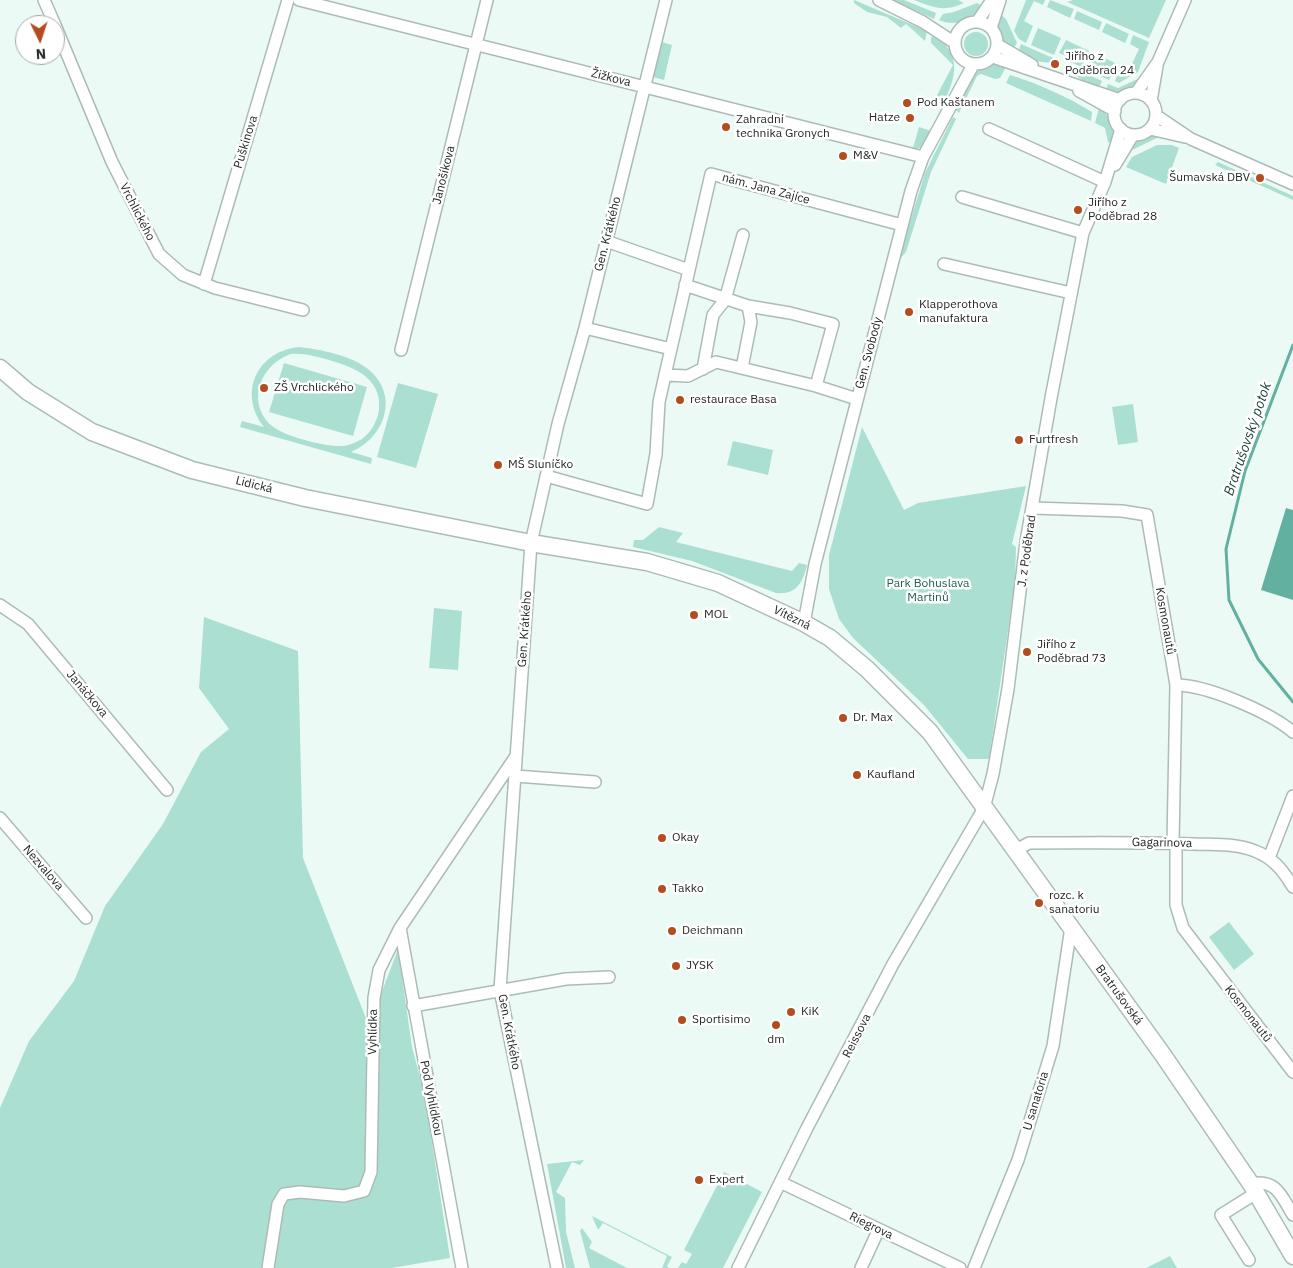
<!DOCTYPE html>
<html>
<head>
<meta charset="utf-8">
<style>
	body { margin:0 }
	#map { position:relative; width:1293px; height:1268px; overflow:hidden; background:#ecfaf6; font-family:"IBM Plex Sans",sans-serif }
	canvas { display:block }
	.north { position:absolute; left:15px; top:15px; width:50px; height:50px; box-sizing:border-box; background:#fff; border:1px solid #a7a9a9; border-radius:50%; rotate:176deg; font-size:14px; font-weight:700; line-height:20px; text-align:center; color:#242928 }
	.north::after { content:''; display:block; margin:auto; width:18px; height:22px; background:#b34d1f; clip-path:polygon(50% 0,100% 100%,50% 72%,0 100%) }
</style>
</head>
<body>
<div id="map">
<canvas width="1293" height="1268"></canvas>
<div class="north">N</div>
</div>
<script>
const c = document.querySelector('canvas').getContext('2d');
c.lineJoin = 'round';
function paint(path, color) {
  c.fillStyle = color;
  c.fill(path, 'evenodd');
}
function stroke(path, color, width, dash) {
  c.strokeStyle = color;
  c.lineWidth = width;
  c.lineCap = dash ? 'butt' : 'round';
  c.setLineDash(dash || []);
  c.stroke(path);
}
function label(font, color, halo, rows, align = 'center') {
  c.font = font + ' "IBM Plex Sans",sans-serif';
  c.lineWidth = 5;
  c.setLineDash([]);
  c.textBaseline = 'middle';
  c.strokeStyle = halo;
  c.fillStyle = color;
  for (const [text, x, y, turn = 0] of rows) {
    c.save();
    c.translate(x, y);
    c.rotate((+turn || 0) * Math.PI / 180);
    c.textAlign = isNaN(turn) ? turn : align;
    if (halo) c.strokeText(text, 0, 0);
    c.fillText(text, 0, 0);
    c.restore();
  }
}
paint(new Path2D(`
	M854 0 927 31 925 41 906 24 901 28 887 17 867 12 854 3Z
	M892 0H904L936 13 934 19Z
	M914 0H958L964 3C945 12 934 8 914 0Z
	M1026 0H1045L1043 5 1034 1 1024 21 1033 26 1026 43 1019 39 1014 31Z
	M1050 0 1074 9 1070 18 1047 7Z
	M1073 0H1166L1149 38 1067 2Z
	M977 3 983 6C972 19 956 28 939 20L943 14 954 12Z
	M1077 11 1102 22 1099 30 1074 19Z
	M1000 14 1006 19 1017 43 1013 49C999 43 996 28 1000 14Z
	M1106 23 1129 34 1125 43 1102 32Z
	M1038 28 1061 38 1054 55 1031 45Z
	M964 44a12 12 0 1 1 24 0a12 12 0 1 1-24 0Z
	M934 35C962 54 957 76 943 104L936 97 953 65 931 43V38Z
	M1133 35 1149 42 1138 72 1119 83 1115 81 1121 65 1130 68 1139 49 1130 44Z
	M1066 40 1089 51 1082 67 1065 60 1066 56 1059 53Z
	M662 42 672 45 664 80 653 77Z
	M1021 44 1053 58 1051 63 1034 61 1018 53Z
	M1094 53 1117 64 1109 80 1086 70Z
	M995 64 1006 67 1000 78 995 79 981 74 977 76 959 113 956 110C966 87 967 70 995 64Z
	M1073 68 1102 81 1099 88 1089 84 1070 72Z
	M1010 75C1039 84 1066 96 1092 112L1091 121 1006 83Z
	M1142 77C1134 89 1121 96 1106 90L1108 84 1118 88Z
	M1099 108C1112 117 1115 128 1112 143L1108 142 1105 128 1095 123Z
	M953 117 956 119 931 172 906 252 898 261 925 173Z
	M919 127 931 131 922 147 915 149 913 148Z
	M1153 135 1161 136 1130 151 1134 143Z
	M1157 145H1172L1179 148 1166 184 1126 167 1132 157Z
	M1218 162 1293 196V200L1215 165Z
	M299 347C320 349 352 356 368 369 400 395 385 438 351 452L372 458 371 464 240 427 242 421 264 427C237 392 258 351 299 347ZM291 354C305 353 318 357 332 361 356 368 382 379 379 410 377 422 371 432 362 439 355 443 348 446 341 446 325 447 284 436 272 426 245 402 261 364 291 354Z
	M284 363 367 387 353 436 269 412Z
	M398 383 438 394 416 468 377 457Z
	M1133 404 1138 442 1118 445 1112 407Z
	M862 427 904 510 918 503 1026 486 1012 544 1016 547 1015 583 989 759H968L924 705 853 638 839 619 829 589V555Z
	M733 441 773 450 768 475 727 465Z
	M659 527 683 533 676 542 792 571 799 563 807 565C803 582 797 595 776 593L692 561 633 547 634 540H643Z
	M434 608 462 611 458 670 429 668Z
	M204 617 298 651 303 858 369 1026 398 949 412 1047 424 1092 450 1258 392 1268H0V1108L29 1041 74 981 105 906 163 824 201 752 229 729 199 688Z
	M1229 922 1254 954 1234 970 1209 937Z
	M584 1160 580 1165 572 1162 556 1192 565 1198 566 1232 575 1268H566L547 1164Z
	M724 1172 762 1192 723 1268H678L682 1262 686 1264 692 1254 684 1250Z
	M592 1216 672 1257 667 1266 669 1268H662L667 1256 603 1223 598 1230Z
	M582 1228 592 1242 589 1248 627 1268H590L580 1231Z
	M1170 1256 1177 1268H1146Z`), '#abdfd2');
paint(new Path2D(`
	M1286 508 1293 510V600L1261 590Z`), '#62b1a0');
stroke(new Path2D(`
	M1293 345 1245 471 1226 549 1229 600 1258 659 1293 702`), '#62b1a0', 3);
const street = new Path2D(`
	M44 0 55 25
	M299 0 923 157
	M879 0 923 22 955 43
	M955 43a21 21 0 1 1 42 0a21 21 0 1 1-42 0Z
	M977 22 992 0
	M55 25 112 162 159 254 183 275 215 288 303 310
	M991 28 1000 0
	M998 45 1032 65
	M993 57 1120 100
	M1079 91 1115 111
	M1136 93 1158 62 1185 0
	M1114 114a21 21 0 1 1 42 0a21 21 0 1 1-42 0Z
	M1151 101 1157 66
	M1157 116 1191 139 1293 184
	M989 129 1105 182
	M1150 129 1185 137
	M1115 165 1133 135
	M962 197 1083 233
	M606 241 689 270
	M944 264 1071 293
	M204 284 288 0
	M685 285 748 306 751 322 742 368
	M748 306 790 313 833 324 816 386
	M585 328 671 349
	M401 350 487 0
	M703 369 713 315 725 300 743 235
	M665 375 711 174 902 225
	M546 476 647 504 656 454 659 402 665 375 688 376 716 362 816 386 857 399
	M1033 508 1122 511 1147 515 1176 685 1173 843
	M0 605 28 624 167 790
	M804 623 815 564 911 191 923 157 973 65
	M1176 685C1207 685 1269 712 1293 732
	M516 776 595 782
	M0 818 86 918
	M1176 843V905L1183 928 1293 1072
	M1016 850 1029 843C1084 843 1139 842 1194 844 1214 845 1236 843 1255 851 1273 858 1283 870 1293 887
	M1269 858 1293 796
	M400 928 462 1268
	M413 1006 566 979 609 977
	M782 1183 960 1268
	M1251 1184C1276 1178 1282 1197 1293 1215
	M1249 1260 1221 1215 1256 1193
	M268 1268 278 1204 284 1194 300 1192 344 1196 364 1191 371 1172 374 998 379 970 400 928 516 756
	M557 1268 500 990 531 543 558 424 585 328 666 0
	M738 1268 807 1128 893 964 984 808 993 774 1008 689 1026 542 1051 398 1083 233 1105 182 1121 129
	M861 1268 878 1231
	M974 1268 1018 1160 1053 1046 1071 927`);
const secondary = new Path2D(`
	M0 368 28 392 92 432 192 470 305 498 531 543 647 562 718 583 804 623 830 638 867 669 930 732 1163 1055 1251 1184 1293 1256`);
stroke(street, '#adbbb7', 14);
stroke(secondary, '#adbbb7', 19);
stroke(street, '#fff', 11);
stroke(secondary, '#fff', 16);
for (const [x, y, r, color] of [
	[1055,64,5,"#b34d1f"],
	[907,103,5,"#b34d1f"],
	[910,118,5,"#b34d1f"],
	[726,127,5,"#b34d1f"],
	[843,156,5,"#b34d1f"],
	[1260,178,5,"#b34d1f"],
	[1078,210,5,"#b34d1f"],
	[909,312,5,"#b34d1f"],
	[264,388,5,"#b34d1f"],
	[680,400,5,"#b34d1f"],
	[1019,440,5,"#b34d1f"],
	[498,465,5,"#b34d1f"],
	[694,615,5,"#b34d1f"],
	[1027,652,5,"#b34d1f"],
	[843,718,5,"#b34d1f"],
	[857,775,5,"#b34d1f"],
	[662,838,5,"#b34d1f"],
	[662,889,5,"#b34d1f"],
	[1039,903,5,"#b34d1f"],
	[672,931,5,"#b34d1f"],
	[676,966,5,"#b34d1f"],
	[791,1012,5,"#b34d1f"],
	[682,1020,5,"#b34d1f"],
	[776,1025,5,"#b34d1f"],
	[699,1180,5,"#b34d1f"]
]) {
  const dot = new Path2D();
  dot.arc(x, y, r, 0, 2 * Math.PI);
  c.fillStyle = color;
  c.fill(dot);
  stroke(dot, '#fff', 2);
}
label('12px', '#242928', '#fff', [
	["Jiřího z",1065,57],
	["Poděbrad 24",1065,71],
	["Pod Kaštanem",917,103],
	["Hatze",900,118,"right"],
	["Zahradní",736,120],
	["technika Gronych",736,134],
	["M&V",853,156],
	["Šumavská DBV",1250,178,"right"],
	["Jiřího z",1088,203],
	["Poděbrad 28",1088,217],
	["Klapperothova",919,305],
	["manufaktura",919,319],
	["ZŠ Vrchlického",274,388],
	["restaurace Basa",690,400],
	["Furtfresh",1029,440],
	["MŠ Sluníčko",508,465],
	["MOL",704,615],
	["Jiřího z",1037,645],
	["Poděbrad 73",1037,659],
	["Dr. Max",853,718],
	["Kaufland",867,775],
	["Okay",672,838],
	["Takko",672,889],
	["rozc. k",1049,896],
	["sanatoriu",1049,910],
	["Deichmann",682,931],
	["JYSK",686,966],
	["KiK",801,1012],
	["Sportisimo",692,1020],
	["dm",776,1040,"center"],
	["Expert",709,1180]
], 'left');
label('12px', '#242928', '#fff', [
	["Žižkova",611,78,14],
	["Puškinova",246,142,-73],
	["Janošíkova",444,175,-76],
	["nám. Jana Zajíce",766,189,15],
	["Vrchlického",137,212,63],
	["Gen. Krátkého",608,234,-76],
	["Gen. Svobody",869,353,-75],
	["Lidická",254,485,14],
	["J. z Poděbrad",1027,551,-82],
	["Vítězná",792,618,26],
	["Kosmonautů",1165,621,80],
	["Gen. Krátkého",525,629,-86],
	["Janáčkova",87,694,50],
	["Gagarinova",1162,843,1],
	["Nezvalova",43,868,49],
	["Bratrušovská",1119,995,54],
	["Kosmonautů",1248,1014,52],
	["Vyhlídka",373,1032,-89],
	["Gen. Krátkého",509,1032,79],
	["Reissova",857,1036,-63],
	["Pod Vyhlídkou",431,1098,79],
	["U sanatoria",1036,1101,-73],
	["Riegrova",871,1226,26]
]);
label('12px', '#1e5e52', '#fff', [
	["Park Bohuslava",928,584],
	["Martinů",928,598]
]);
label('italic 14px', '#1f443c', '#fff', [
	["Bratrušovský potok",1248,439,-71]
]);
</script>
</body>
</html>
